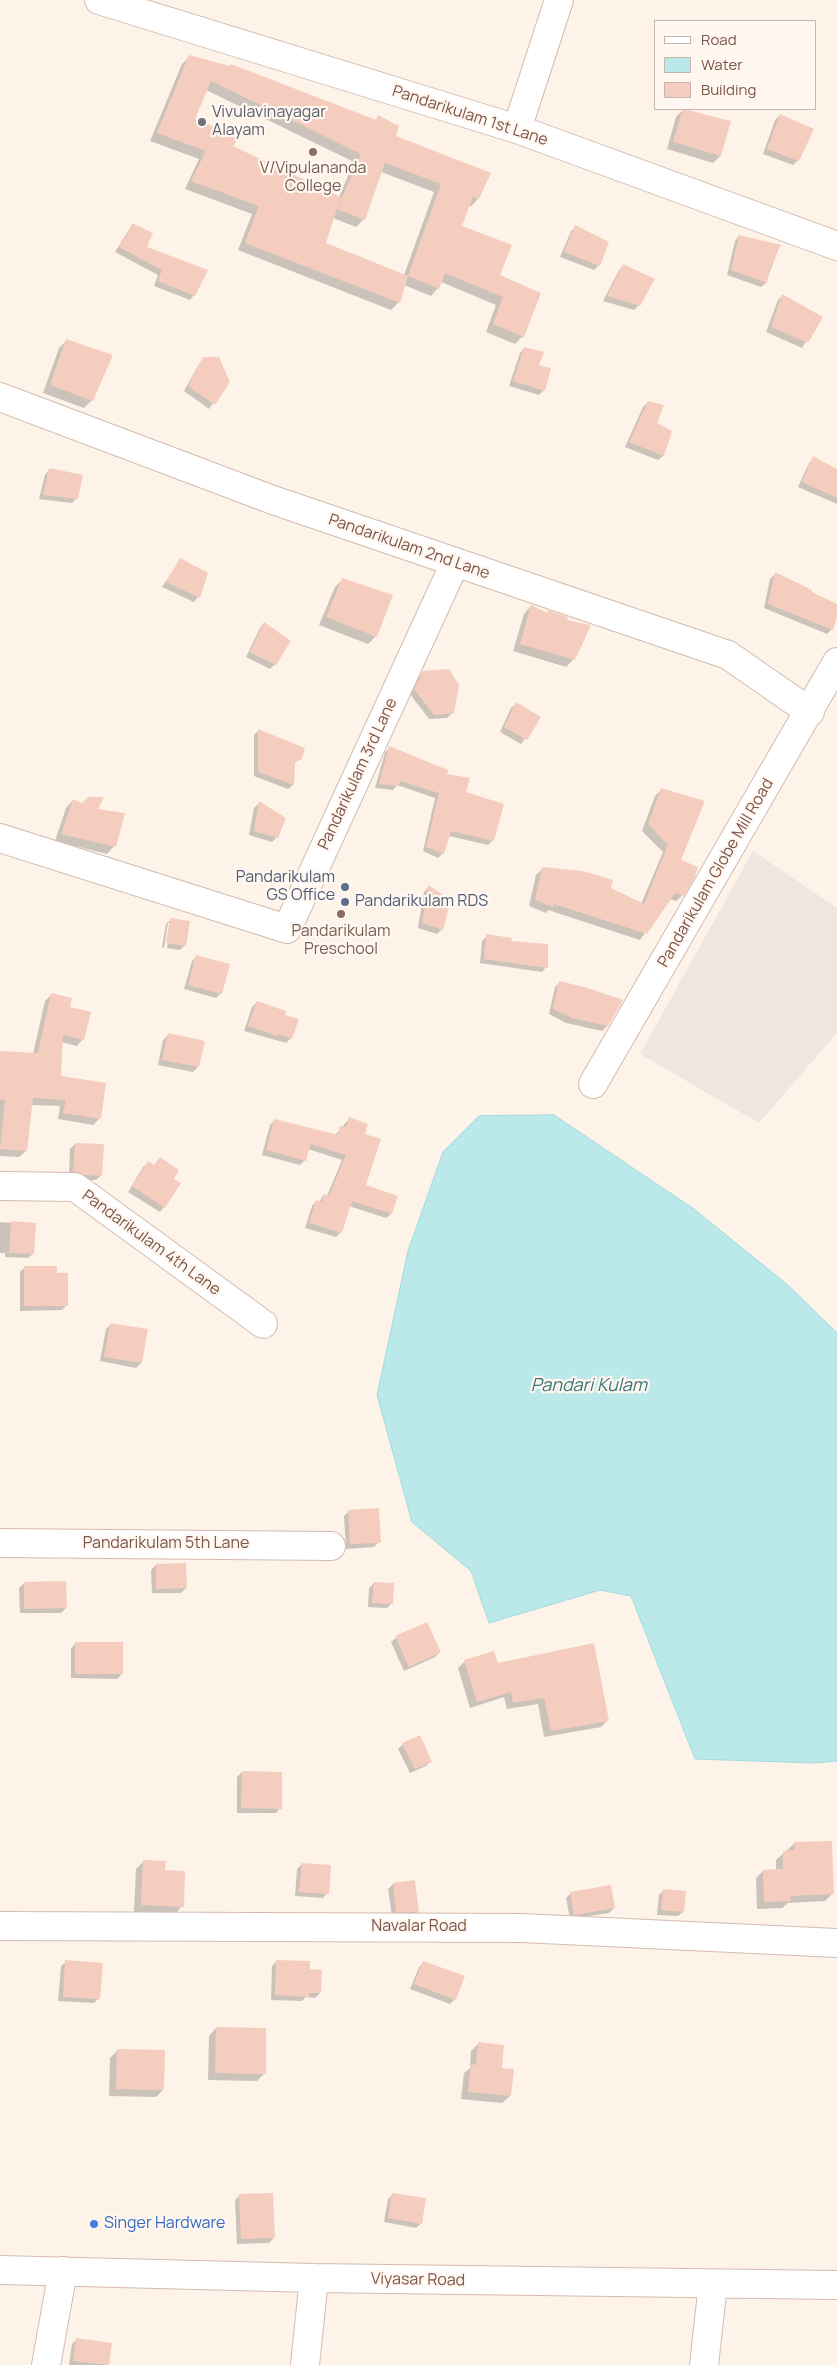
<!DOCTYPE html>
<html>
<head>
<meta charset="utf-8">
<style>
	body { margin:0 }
	#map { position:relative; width:837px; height:2365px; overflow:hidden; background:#fef3e9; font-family:Manrope,sans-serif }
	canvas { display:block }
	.legend { position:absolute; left:654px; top:20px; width:162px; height:90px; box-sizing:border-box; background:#fff7f0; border:1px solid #cab6ae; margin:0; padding:6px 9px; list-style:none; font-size:15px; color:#7b554a }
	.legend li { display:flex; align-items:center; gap:10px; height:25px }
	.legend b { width:25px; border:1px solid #cab6ae }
</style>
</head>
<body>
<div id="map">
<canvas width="837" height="2365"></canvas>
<ul class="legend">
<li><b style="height:6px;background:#fff"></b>Road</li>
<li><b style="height:14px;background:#bbe9e9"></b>Water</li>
<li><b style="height:14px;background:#f5cdbe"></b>Building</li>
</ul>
</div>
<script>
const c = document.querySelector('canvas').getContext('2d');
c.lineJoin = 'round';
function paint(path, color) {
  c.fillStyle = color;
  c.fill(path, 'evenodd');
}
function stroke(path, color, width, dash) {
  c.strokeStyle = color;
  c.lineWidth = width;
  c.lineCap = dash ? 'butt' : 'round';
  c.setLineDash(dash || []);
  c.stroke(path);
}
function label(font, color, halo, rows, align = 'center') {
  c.font = font + ' Manrope,sans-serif';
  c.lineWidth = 4.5;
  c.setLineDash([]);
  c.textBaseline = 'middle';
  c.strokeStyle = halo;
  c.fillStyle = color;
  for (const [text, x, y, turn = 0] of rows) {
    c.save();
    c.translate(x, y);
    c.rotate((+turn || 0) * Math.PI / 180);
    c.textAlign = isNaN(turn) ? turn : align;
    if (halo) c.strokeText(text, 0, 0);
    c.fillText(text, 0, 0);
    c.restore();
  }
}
paint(new Path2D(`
	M753 851 837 908V1033L759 1123 640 1054Z`), '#efe6e2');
const water = new Path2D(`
	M554 1115 694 1209 789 1286 837 1333V1761L814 1763 695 1759 631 1596 600 1590 489 1623 471 1571 412 1522 377 1395 408 1251 443 1152 479 1116Z`);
paint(water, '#bbe9e9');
stroke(water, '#a0dbdc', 1);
paint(new Path2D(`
	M190 56 374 121 378 117 394 136 478 199 471 206H468L461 227 498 276 523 336 515 344 486 332 496 305 441 282 438 288 431 296 404 285 399 302 391 310 238 250 252 214 185 189 199 159 150 141 182 64ZM206 90 354 162 339 197 231 147 193 120ZM381 172 434 192 404 275 324 244 333 218 356 227 364 219Z
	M684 109 729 122 720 156 713 163 667 149 676 117Z
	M780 115 798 160 793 165 763 154 775 120Z
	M132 225 145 248 194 295 190 300 154 286 158 275 115 252Z
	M576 227 599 265 594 270 560 257 571 231Z
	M739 236 779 246 766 283 761 287 727 275 735 241Z
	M624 266 639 305 634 310 603 301 619 270Z
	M783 295 821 317 802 348 766 332 778 300Z
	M66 341 92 400 84 408 43 393 59 348Z
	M524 348 538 366 544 390 539 395 509 386 520 353Z
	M204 359 228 382 209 409 184 391 199 364Z
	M648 402 655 424 671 432 663 456 658 460 625 447 643 407Z
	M814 458 837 470V504L798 487 809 463Z
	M49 470 77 498 72 503 39 499 45 475Z
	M180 560 198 597 194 602 162 587Z
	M775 574 837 606V613L832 629 827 634 764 608 770 579Z
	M343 579 392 596 375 637 368 644 319 625 335 587Z
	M531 606 547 614 574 659 566 667 513 651 524 614Z
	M264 623 275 664 270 669 246 657 260 628Z
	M423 672 452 713 447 718 429 719 410 694 418 677Z
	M516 704 540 718 521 744 500 732 511 708Z
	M259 730 301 758 293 764V785L288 789 254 776V735Z
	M390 748 445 775 464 793 493 840 488 845 449 836 443 853 438 858 423 851 435 798 397 785 393 790 375 788 385 752Z
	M662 789 679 860 683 895 676 901 669 899 640 940 548 910 546 913 529 906 536 875 542 869 609 889 641 904 663 852 642 831 655 796Z
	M73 800 96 810 114 846 107 854 55 841 66 808Z
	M259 803 277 837 272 842 249 835 254 808Z
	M428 887 442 929 437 934 418 928 424 892Z
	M171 919 185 945 180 950 167 948 171 923H168L164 948 162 947 166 924Z
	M487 936 510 942 546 967 542 972 480 963 482 941Z
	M197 956 221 993 216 998 184 989 192 961Z
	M560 982 607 1026 602 1031 566 1023 549 1014 555 987Z
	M51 995 68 1008 83 1039 77 1046 61 1042 59 1077 100 1118 93 1125 58 1119 60 1106 31 1105 26 1151 19 1157 0 1156V1052L33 1054 45 1001Z
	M257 1002 291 1038 286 1043 244 1031 252 1007Z
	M168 1035 198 1067 193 1072 158 1065 163 1040Z
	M349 1119 363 1135 365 1186 391 1214 386 1218 349 1206 341 1232 336 1237 305 1228 312 1206 316 1201 319 1202 324 1195 327 1196 342 1160 308 1149 305 1160 300 1165 262 1155 270 1125 275 1120 335 1135Z
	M75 1144 101 1175 96 1180H80L69 1176 70 1149Z
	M160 1159 172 1179 164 1207 160 1212 128 1192 143 1167 148 1163 153 1166Z
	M0 1222 34 1224 33 1254 28 1258 5 1257V1253H0Z
	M25 1267 56 1274 67 1305 62 1310 20 1311V1272Z
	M111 1324 141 1363 136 1368 100 1361 106 1329Z
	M349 1511 379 1542 374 1547 346 1549 344 1516Z
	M156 1565 186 1588 181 1593H152L151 1570Z
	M24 1583 66 1608 61 1613H20L19 1588Z
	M374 1583 392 1603 387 1608 368 1607 369 1588Z
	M396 1638 440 1652 435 1657 404 1671 391 1642Z
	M76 1643 122 1674 117 1679 71 1678V1648Z
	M465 1661 497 1664 608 1720 601 1727 544 1737 538 1704 507 1709 504 1697 470 1708 458 1668Z
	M403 1744 430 1761 426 1766 410 1773 398 1749Z
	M242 1772 280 1808 276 1813H237V1777Z
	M795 1843 832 1894 825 1901 788 1903 782 1908 757 1909 756 1878 763 1871 776 1870V1860Z
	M144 1861 164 1871 182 1906 175 1914 134 1912 136 1869Z
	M302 1864 327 1893 323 1898 295 1896 297 1869Z
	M393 1884 418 1912 413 1916H392L388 1889Z
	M664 1890 683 1912 678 1916 657 1915 659 1895Z
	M571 1893 614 1908 609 1913 570 1919 566 1898Z
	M277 1961 308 1970 320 1993 315 1998 306 1997 302 2001 271 2000 272 1966Z
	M66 1962 99 1998 94 2003 58 2001 61 1966Z
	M424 1962 455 1999 450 2004 410 1989 419 1967Z
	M216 2028 265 2073 257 2081 208 2080 209 2036Z
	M479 2043 500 2069 510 2096 502 2103 461 2099 464 2073 470 2068 471 2051Z
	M118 2050 163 2090 156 2097 109 2096 110 2058Z
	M393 2194 421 2223 416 2228 384 2222 388 2199Z
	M240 2195 274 2238 269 2243 237 2244 235 2200Z
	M77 2339 111 2344 108 2365H69L72 2344Z`), '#0003');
paint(new Path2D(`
	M189 55 230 66 231 64 376 120 378 115 399 126 396 136 491 173 479 199 473 197 462 226 512 245 500 275 541 293 524 337 493 324 503 297 445 273 439 289 408 276 400 303 245 243 259 206 191 181 206 151 157 133ZM211 81 361 154 337 209 341 197 233 146 240 137 195 119ZM385 163 441 184 408 276 326 243 337 209 365 220Z
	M683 109 731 121 721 156 673 142Z
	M780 114 814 129 799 161 767 149Z
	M132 223 153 233 147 247 208 270 195 296 158 281 162 270 119 247 122 239H125Z
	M575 225 609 242 600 266 564 252Z
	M739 235 781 245 770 268 767 283 731 270Z
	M623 264 655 279 640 306 607 296Z
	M782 294 823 317 808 343 771 327Z
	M66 339 113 355 93 401 50 385Z
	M524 347 544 352 539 365 551 368 545 391 513 381Z
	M203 357H219L230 382 215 405 188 386Z
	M648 401 664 405 657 423 672 431 664 456 629 442Z
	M813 456 837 469V498L802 482Z
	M49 468 83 475 78 499 43 495Z
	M180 558 208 573 200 598 166 582Z
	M775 572 812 590V592L837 604V617L833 630 768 604Z
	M342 578 393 595 377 637 326 617Z
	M531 605 547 613 548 610 568 617 567 620 591 625 575 660 520 644Z
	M264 622 291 641 276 665 250 652Z
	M449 669 459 685 454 713 434 715 414 689 423 671Z
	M516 702 541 717 527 740 504 727Z
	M258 729 305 748 302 759 295 762 294 785 258 772Z
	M389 746 448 770 447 774 470 778 466 792 504 804 494 841 451 831 444 854 426 847 439 793 400 781 398 786 379 784Z
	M661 788 705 801 681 860 698 867 694 879 684 896 675 893 647 934 554 904 553 907 535 900 542 867 583 871 613 880 611 888 644 904 668 845 648 824Z
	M88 797H104L98 809 125 813 116 847 61 834 73 799 82 803Z
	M259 801 286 818 278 838 254 831Z
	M428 885 451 900 443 930 422 923Z
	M170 918 190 921 186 946 166 943Z
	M486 934 512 938 511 941 548 944V968L484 959Z
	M196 955 230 964 222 994 188 985Z
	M559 981 584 987 623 1000 608 1026 572 1018 553 1009Z
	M51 993 72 998 70 1007 91 1012 84 1040 63 1035 61 1076 106 1083 101 1119 63 1113 66 1100 33 1098 27 1151 0 1149 5 1100 0 1099V1051L38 1053Z
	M257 1001 286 1011 285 1015 299 1019 292 1039 278 1034 277 1036 248 1026Z
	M168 1033 205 1041 199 1067 162 1060Z
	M349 1117 368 1124 365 1134 381 1139 366 1185 398 1196 392 1214 352 1201 342 1233 309 1223 316 1200 322 1202 324 1194 329 1196 346 1155 310 1144 306 1161 266 1150 274 1119 338 1135 340 1126 346 1127Z
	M75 1143 104 1144 102 1176 85 1175 73 1171Z
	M160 1157 179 1170 174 1179 181 1183 165 1208 132 1186 148 1161 154 1165Z
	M11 1221 36 1223 34 1254 9 1253Z
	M24 1266H57V1273H68V1306H24Z
	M110 1323 148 1329 142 1363 104 1357Z
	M379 1508 381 1543 350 1544 348 1510Z
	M186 1563 187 1588 156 1589V1564Z
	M66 1581 67 1608 24 1609V1582Z
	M374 1582 394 1583 393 1604 372 1603Z
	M427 1622 441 1652 409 1667 395 1636Z
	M75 1642H123V1674H75Z
	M594 1643 609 1721 551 1731 544 1698 513 1703 511 1692 477 1702 464 1660 494 1651 498 1663Z
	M420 1735 432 1762 415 1769 402 1743Z
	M242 1771 282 1772V1809L241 1808Z
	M832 1841 834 1894 790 1896 791 1901 764 1902 763 1870 783 1869V1851L795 1850 794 1842Z
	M143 1860 166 1861 165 1870 185 1871 184 1907 141 1905Z
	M302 1863 331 1865 329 1894 299 1892Z
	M415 1880 419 1912H396L393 1883Z
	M611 1885 615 1908 574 1915 570 1892Z
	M663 1889 686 1891 684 1912 661 1910Z
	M65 1960 103 1963 100 1999 63 1997Z
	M276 1960 310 1961V1969L322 1970 321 1993H309V1997L275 1995Z
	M423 1961 465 1976 456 2000 414 1984Z
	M216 2027 266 2028V2074L215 2073Z
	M478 2042 504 2045 502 2068 514 2069 511 2096 468 2092 471 2064 476 2065Z
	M117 2049 165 2050 164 2090 116 2089Z
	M273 2193 275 2238 241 2239 239 2194Z
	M392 2193 426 2198 422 2224 388 2218Z
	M76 2338 112 2343 109 2365 73 2361Z`), '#f5cdbe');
const minor = new Path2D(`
	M99 0 517 129 837 246
	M517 129 559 0
	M0 397 273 500 728 655 810 712
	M0 838 287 929 455 563
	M593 1084 837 662
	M0 1186 75 1187 263 1324
	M0 1543 331 1546
	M0 1926 522 1928 837 1943
	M0 2270 314 2278 837 2285
	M46 2365 63 2271
	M305 2365 314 2278
	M704 2365 713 2284`);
stroke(minor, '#d4bbaf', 30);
stroke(minor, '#fff', 28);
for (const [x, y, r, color] of [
	[202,122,5,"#6b7280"],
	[313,152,5,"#8d6e63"],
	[345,887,5,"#5c6f8a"],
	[345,902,5,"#5c6f8a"],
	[341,914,5,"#8d6e63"],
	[94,2224,5,"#3f7fe0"]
]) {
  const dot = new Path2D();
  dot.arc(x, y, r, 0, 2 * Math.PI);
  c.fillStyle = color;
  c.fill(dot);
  stroke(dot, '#fff7f0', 2);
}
label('16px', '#5b616d', '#fff7f0', [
	["Vivulavinayagar",212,113],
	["Alayam",212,131]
], 'left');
label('16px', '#7b554a', '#fff7f0', [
	["Pandarikulam 1st Lane",470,116,18],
	["Pandarikulam 2nd Lane",409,547,19],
	["Pandarikulam 3rd Lane",358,774,-65],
	["Pandarikulam Globe Mill Road",716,873,-60],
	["Pandarikulam 4th Lane",151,1243,36],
	["Pandarikulam 5th Lane",166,1544],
	["Navalar Road",419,1927],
	["Viyasar Road",418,2280,1]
]);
label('16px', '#785e54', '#fff7f0', [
	["V/Vipulananda",313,169],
	["College",313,187],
	["Pandarikulam",341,932],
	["Preschool",341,950]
]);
label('16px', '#4e5e75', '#fff7f0', [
	["Pandarikulam",335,878],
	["GS Office",335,896],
	["Pandarikulam RDS",355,902,"left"]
], 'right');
label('16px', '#366cbe', '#fff7f0', [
	["Singer Hardware",104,2224]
], 'left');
label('italic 18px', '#397679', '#fff7f0', [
	["Pandari Kulam",589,1386]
]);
</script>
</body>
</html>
